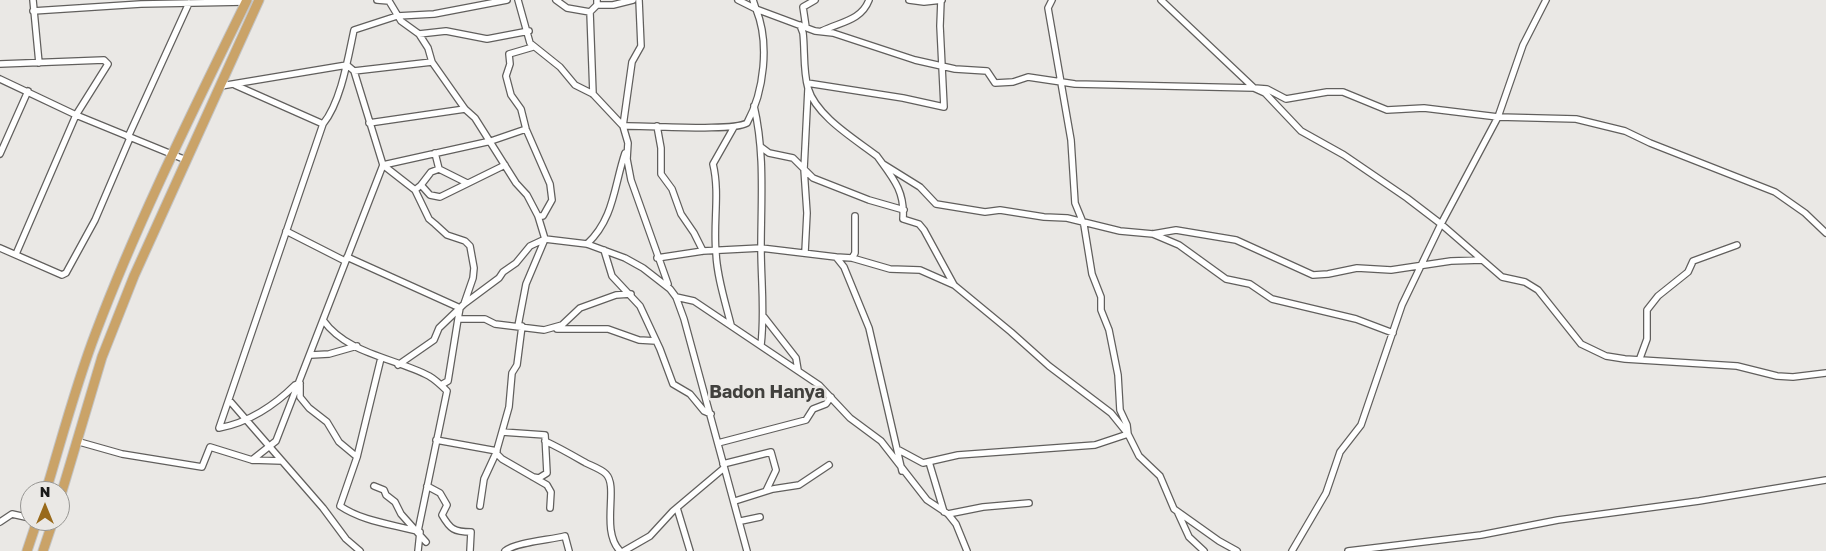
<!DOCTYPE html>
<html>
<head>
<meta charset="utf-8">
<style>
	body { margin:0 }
	#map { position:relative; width:1826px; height:551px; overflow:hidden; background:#eae8e5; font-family:"Golos Text",sans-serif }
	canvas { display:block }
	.north { position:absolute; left:20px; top:481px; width:50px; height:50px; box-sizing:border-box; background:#eae8e5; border:1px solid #979693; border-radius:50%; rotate:0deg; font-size:14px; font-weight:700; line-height:20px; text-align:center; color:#1a1a19 }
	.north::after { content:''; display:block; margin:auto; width:18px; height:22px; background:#996a1b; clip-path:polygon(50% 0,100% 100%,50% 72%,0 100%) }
</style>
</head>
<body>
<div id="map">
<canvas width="1826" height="551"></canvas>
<div class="north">N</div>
</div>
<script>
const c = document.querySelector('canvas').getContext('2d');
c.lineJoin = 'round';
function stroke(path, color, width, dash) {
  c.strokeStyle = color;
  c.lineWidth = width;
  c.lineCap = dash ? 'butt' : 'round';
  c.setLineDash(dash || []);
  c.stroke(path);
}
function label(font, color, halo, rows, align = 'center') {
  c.font = font + ' "Golos Text",sans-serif';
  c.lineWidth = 5;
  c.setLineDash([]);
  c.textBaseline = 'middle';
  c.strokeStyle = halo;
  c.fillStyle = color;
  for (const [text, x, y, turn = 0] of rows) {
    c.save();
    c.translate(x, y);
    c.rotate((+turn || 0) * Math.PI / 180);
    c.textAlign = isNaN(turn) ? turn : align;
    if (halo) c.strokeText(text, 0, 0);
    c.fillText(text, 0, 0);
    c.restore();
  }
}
const minor = new Path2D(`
	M33 0 39 63
	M377 0 389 1 401 21 419 34 428 48 432 62 465 109 475 118 516 183 527 195 538 216 545 239 587 244 625 258 643 268 670 289 676 297 684 319 747 551
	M518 0 530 43 560 67 575 85 593 94 623 126 628 143 627 159 631 180 668 284
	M556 0 567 8 590 12 597 5V0
	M639 0 641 46 632 62 623 126C647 125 732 132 747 123 764 92 770 43 756 9L738 0
	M753 0 756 9 815 31 833 33 915 60 955 69 987 71 995 83 1013 82 1028 77 1075 84 1254 88 1267 89 1286 99 1327 92H1343L1387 110 1424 108 1498 117 1576 119 1625 131 1650 143 1775 192 1805 213 1826 233
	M909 0 924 2 942 0
	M1161 0 1254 88 1265 93 1301 131 1344 155 1407 198 1441 224 1502 277 1525 282 1538 290 1581 344 1606 356 1625 359 1737 366 1777 376 1793 377 1826 373
	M597 5H613L633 0
	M33 11 141 4 245 2
	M590 12 593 94
	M800 25 803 33C805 50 803 71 808 88 816 116 855 139 877 156 893 178 905 191 903 219L919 224 924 230 954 285 1011 332 1049 366 1111 413 1128 434 1139 456 1160 476 1174 509 1219 541 1237 551
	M806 27 803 7 815 0
	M822 31C840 22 861 21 869 0
	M419 34 446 31 487 39 529 31
	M533 47 509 54 510 64 506 76 511 95 521 109 526 129 550 184 552 200 543 216H538
	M0 64 104 60 108 64 76 115 16 254
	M347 65 354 71 383 165 415 190 429 219 435 224 447 235 465 241 470 246 474 268 473 278 464 304
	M354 71 432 62
	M0 79 76 115 186 160
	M807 83 903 98 944 107 940 26 941 0
	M235 85 323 124
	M221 86 347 65
	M754 106C765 153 761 200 761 248 761 281 765 312 761 345
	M369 123 465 109
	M657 126 661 148V174L672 189 681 214 694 233 703 251
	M128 137 189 3
	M761 147 769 153 793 158 813 178 869 200 904 210
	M0 154 28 91
	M883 164 920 187 936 204 985 212 1000 210 1044 217 1067 218 1120 231 1153 234 1176 230 1236 240 1313 275 1328 274 1357 268 1391 270 1451 261 1482 260
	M383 165 491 141 526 129
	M439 169 467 183
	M421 185 431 172 439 169 435 153
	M415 190 421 185 430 195 440 197 505 165
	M286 231 345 261
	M1153 234 1179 245 1226 279 1250 284 1272 299 1356 319 1393 333
	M587 244C614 219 614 186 625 153
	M0 248 62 275 66 273 95 220 130 138
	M604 250 612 276 640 306 660 349 673 384 690 394 704 411 711 414
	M805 252 807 213 804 169 808 89
	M347 257 460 308
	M836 257 852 258 890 269 920 270 954 285
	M657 258 703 251 761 248 836 257 844 267 869 328 902 471
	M852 258 855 253V216
	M676 297 694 301 819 385 850 418 881 441 927 500 948 514 956 524 967 551
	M460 308 458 319H485L495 324 544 330 562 325 580 308 616 295 631 294
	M764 317 796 358 798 370
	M323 320C347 354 395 358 429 376 436 380 441 385 447 391L418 531
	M731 325C725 301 717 277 716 253 713 223 720 193 713 164L734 127
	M557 329H608L639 340 656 341
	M311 355 329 354 357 346
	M381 358 357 457 340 506C364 522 392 524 420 532L418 551
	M1640 358 1647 339V310L1658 296 1688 272 1693 261 1737 245
	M398 365 434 340 439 328 464 304 499 278 503 272 516 263 530 246 545 239 526 284 518 326
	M300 383 295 385C275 405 248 423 219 428L323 124C341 102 348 58 354 30L397 16 434 14 507 0
	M300 385V397L309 408 327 422 339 442 357 457
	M441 385 448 381 458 319
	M229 400 323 508 346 539 360 551
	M502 432 545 435 547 473 539 478 533 477
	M436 440 497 451
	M76 441 122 454 202 467 210 447 252 460 282 461
	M545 441C560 448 572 455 586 463 592 466 601 469 606 474 619 487 600 530 620 551
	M718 443 806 420 813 409 826 404 831 397
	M897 449 923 463 958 455 1095 445 1128 434 1127 425 1120 410 1118 375 1109 330 1101 310V297L1092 274 1084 225 1075 203 1071 140 1048 8 1052 0
	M496 453 502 459 547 485 551 492 550 508
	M252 460 276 441 383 165
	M929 462 944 512
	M723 464 771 452 776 470 766 491
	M374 486 384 490 386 495 395 502 401 514 426 542
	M427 486 440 493 447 505 442 515C450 529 454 532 471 532L470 551
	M735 501 773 489 799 485 829 465
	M480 506 484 479 496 453 509 407 512 373 517 365 522 326
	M677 508 690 551
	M1178 513 1189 537 1204 551
	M948 514 983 507 1029 503
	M741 521 760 517
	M0 522 12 514 30 518
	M505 551C516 542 550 540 565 536L569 551
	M624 551 650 536 673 511 724 468
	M1292 551 1326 493 1340 452 1361 425 1402 305 1441 224 1498 117 1523 45 1546 0
	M1348 551 1481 535 1558 520 1699 501 1826 480`);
const trunk = new Path2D(`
	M46 491C62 438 76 384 96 332 139 218 194 109 247 0
	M60 498 102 357 134 276 259 0
	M27 551 37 521
	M43 551 53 521`);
stroke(minor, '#615f5d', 8);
stroke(trunk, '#c3c3c3', 11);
stroke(minor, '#fff', 5.5);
stroke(trunk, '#caa368', 9);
label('bold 18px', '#41403d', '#eae8e5', [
	["Badon Hanya",767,392]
]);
</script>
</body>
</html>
